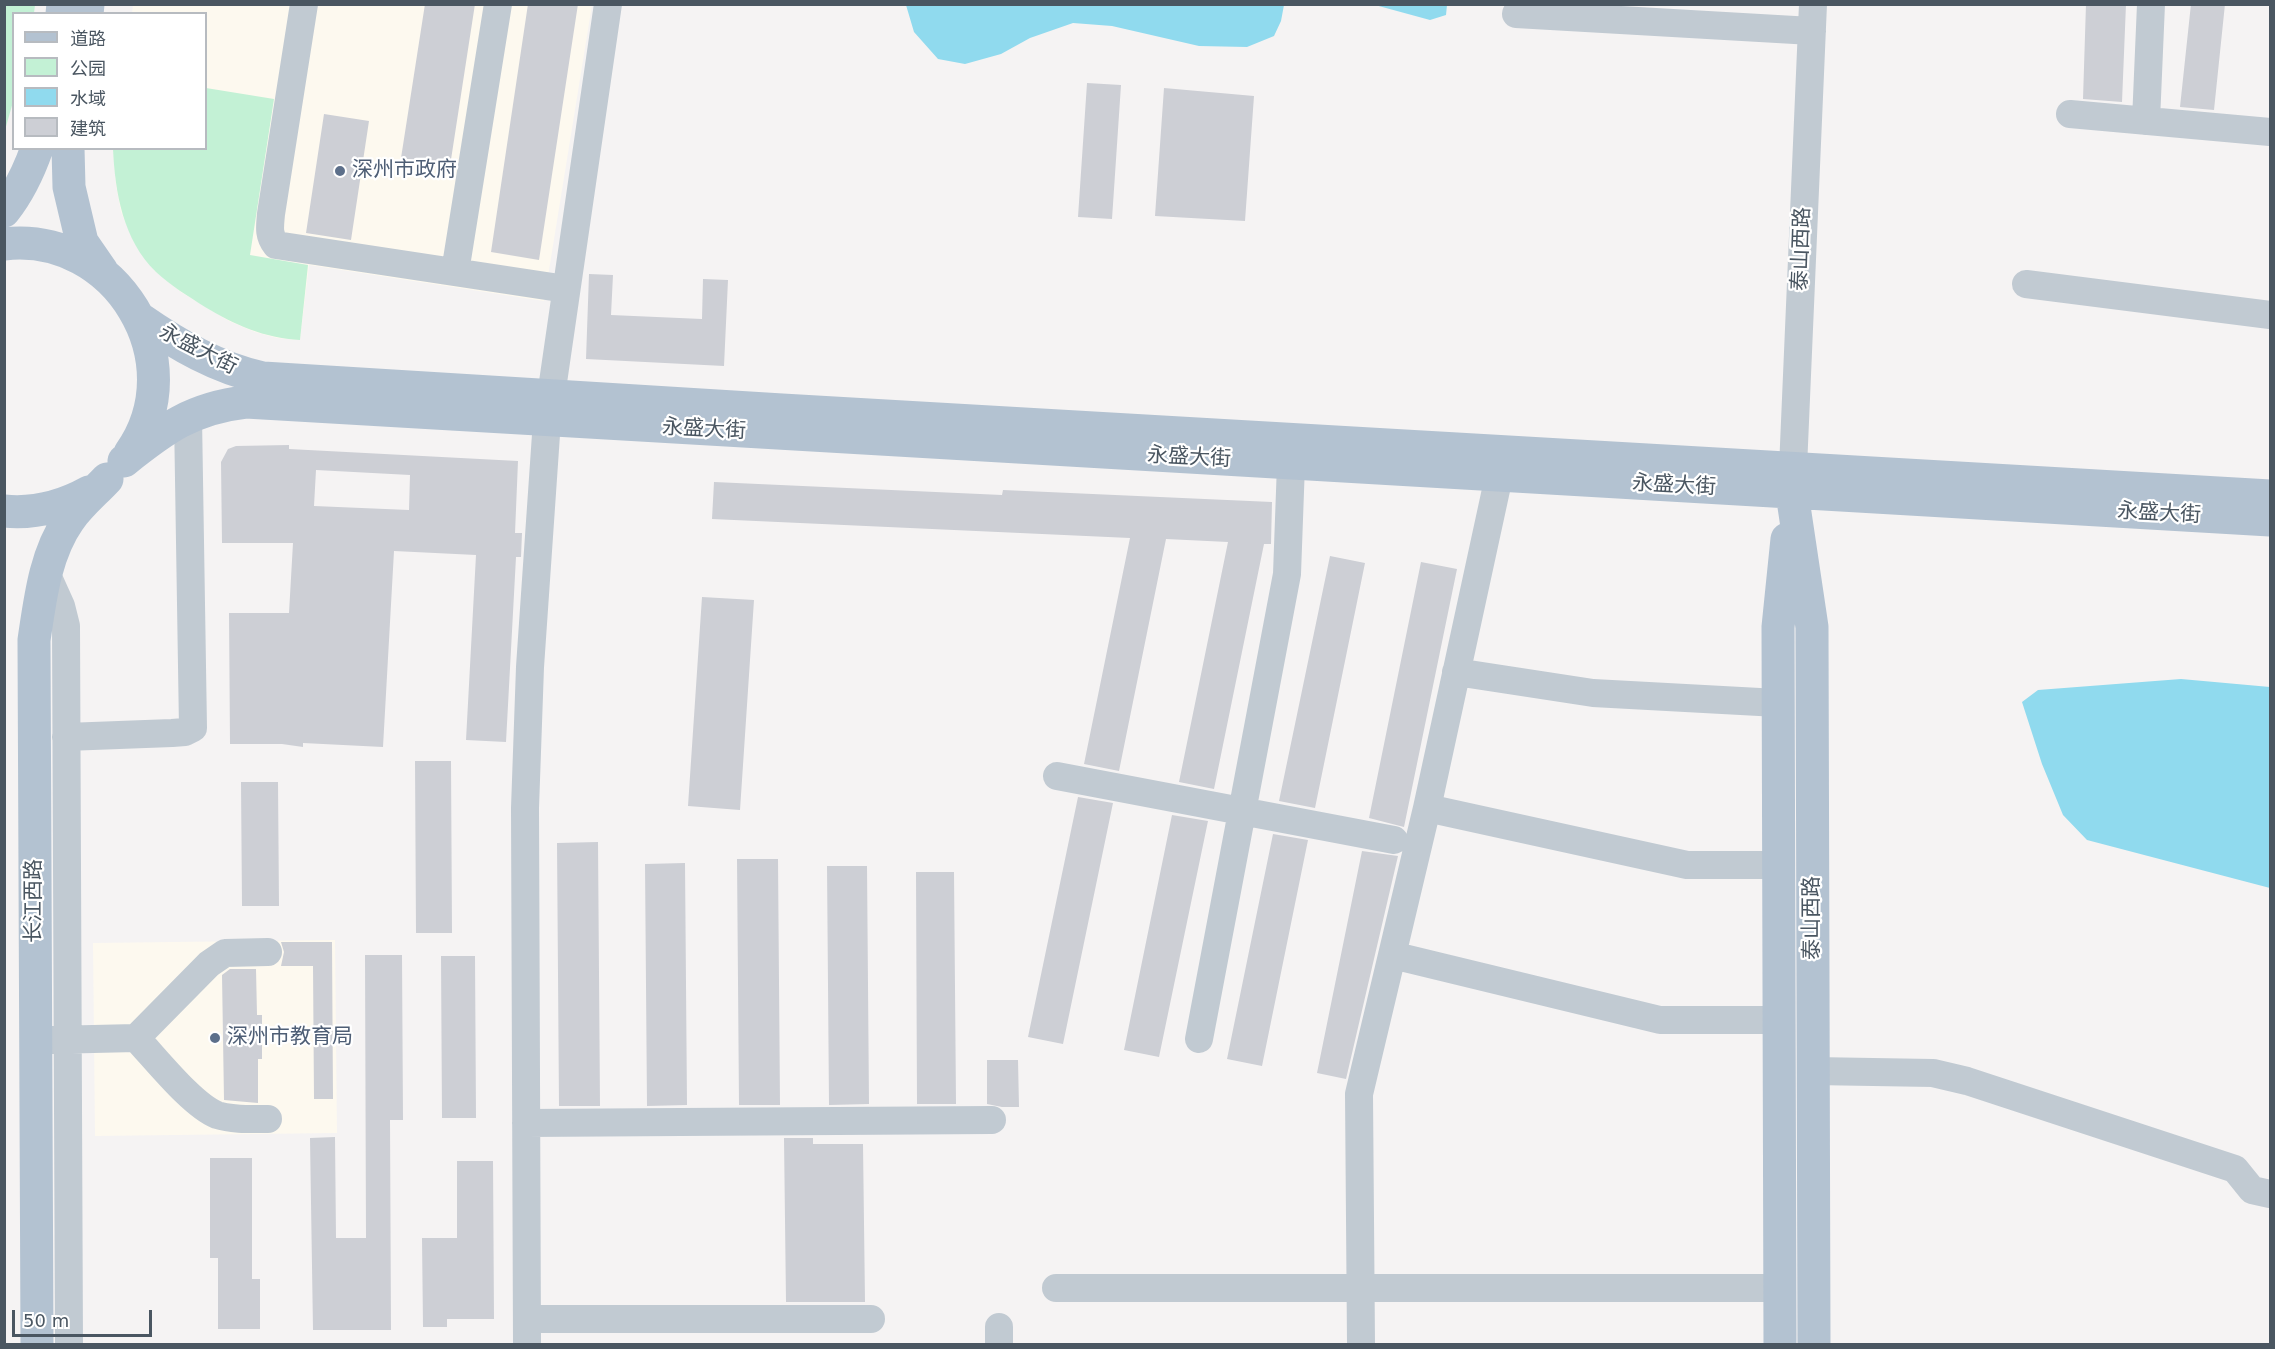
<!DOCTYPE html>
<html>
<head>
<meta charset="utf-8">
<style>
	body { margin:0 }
	#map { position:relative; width:2275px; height:1349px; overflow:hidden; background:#f5f3f3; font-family:"DejaVu Sans","Noto Sans SC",sans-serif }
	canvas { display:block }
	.frame { position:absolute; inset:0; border:6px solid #4a5661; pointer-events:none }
	.legend { position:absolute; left:12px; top:12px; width:195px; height:138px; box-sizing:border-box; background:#fff; border:2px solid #b7bbc0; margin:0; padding:8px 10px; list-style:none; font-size:18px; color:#4a5661 }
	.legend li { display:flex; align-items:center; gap:12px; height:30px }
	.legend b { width:30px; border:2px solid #b7bbc0 }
	.scale { position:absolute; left:12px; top:1310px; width:140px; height:27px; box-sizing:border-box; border:3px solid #4a5661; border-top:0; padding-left:8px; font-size:18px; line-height:21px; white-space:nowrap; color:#4a5661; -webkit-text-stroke:4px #fff; paint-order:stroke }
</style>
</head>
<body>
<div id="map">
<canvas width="2275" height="1349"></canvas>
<div class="frame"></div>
<ul class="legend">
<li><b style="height:8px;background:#b3c2d1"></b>道路</li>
<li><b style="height:16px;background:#c3f1d5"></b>公园</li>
<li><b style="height:16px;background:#90daee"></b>水域</li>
<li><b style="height:16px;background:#cdcfd5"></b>建筑</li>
</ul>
<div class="scale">50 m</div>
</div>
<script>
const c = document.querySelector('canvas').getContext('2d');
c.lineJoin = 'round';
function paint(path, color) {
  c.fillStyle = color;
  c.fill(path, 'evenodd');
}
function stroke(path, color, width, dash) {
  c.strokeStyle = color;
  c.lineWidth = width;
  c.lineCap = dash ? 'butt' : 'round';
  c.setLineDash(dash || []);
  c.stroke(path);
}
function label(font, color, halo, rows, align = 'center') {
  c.font = font + ' "DejaVu Sans","Noto Sans SC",sans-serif';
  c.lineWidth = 4.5;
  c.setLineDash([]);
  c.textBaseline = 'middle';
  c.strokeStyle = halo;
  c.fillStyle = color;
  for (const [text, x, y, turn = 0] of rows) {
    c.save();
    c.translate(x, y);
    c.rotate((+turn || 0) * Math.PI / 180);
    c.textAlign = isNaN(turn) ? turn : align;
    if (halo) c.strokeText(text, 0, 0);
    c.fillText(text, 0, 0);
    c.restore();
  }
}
paint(new Path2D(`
	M133 5H592L544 301 309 265 300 340 277 338 255 332 229 321 181 292 155 271 135 244 121 212 116 185 113 149 206 148V14L132 13Z
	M335 940 337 1133 95 1136 93 943Z`), '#fdf9ef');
paint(new Path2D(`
	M5 4 35 5 34 13 14 14 13 102 5 130Z
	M206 88 274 99 250 255 308 265 300 340C264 338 235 325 205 307 188 296 171 286 156 272 123 240 115 192 113 149L206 148Z`), '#c3f1d5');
paint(new Path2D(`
	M906 5V4L1284 5 1281 21 1274 36 1247 47 1199 46 1112 26 1073 23 1030 38 1001 54 965 64 938 59 914 32Z
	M1375 5H1447L1446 15 1430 20Z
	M2181 679 2270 687V888L2087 840 2063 815 2042 764 2022 702 2038 690Z`), '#90daee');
paint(new Path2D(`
	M425 4H475L450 166 401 158Z
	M528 4H578L539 260 491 252Z
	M2086 4H2126L2122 102 2083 99Z
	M2191 4H2225L2214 110 2180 107Z
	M1087 83 1121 85 1112 219 1078 217Z
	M1164 88 1254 96 1245 221 1155 216Z
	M324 114 369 121 351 240 306 233Z
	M589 274 613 275 611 315 702 319 703 279 728 280 724 366 586 359Z
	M289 445V449L518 461 515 533H522L521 557H516L506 742 466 740 476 555 394 551 383 747 303 743V747L282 744H230L229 613H289L293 543H222L221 462 228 449 236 446ZM316 470 410 475 409 510 314 506Z
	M714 482 1002 495 1003 490 1272 502 1271 544H1264L1214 789 1179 782 1228 542 1166 539 1119 771 1084 764 1130 538 712 519Z
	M1330 556 1365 563 1315 808 1279 801Z
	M1421 562 1457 569 1404 827 1369 818Z
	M702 597 754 600 740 810 688 806Z
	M415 761H451L452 933H416Z
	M241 782H278L279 906H242Z
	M1078 797 1113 803 1063 1044 1028 1037Z
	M1172 815 1208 821 1159 1057 1124 1050Z
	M1273 834 1308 840 1262 1066 1227 1059Z
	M598 842 600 1106H559L557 843Z
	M1362 851 1398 856 1346 1079 1317 1073Z
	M737 859H778L780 1105H739Z
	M685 863 687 1105 647 1106 645 864Z
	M827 866H867L869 1104 829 1105Z
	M916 872H954L956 1104H917Z
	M281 942H332L333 1099H314L313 966H281L284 952Z
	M365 955H402L403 1120H390L391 1330H313L310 1138 335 1137 336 1238H366Z
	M441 956H475L476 1118H442Z
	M230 969H256L257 1015H262V1059H258V1103L224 1100 222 975Z
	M987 1060H1018L1019 1107H1002L987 1104Z
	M784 1138H813V1144H863L865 1302H786Z
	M210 1158H252V1279H260V1329H218V1258H210Z
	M457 1161H493L494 1319H447V1327H423L422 1238H457Z`), '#cdcfd5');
stroke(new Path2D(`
	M304 4 271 214C270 226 268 235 276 245L566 289
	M1516 14 1812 31
	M2070 114 2270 132
	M2146 121 2151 4
	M455 272 498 4
	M2026 284 2270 315
	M551 396 608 4
	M1792 491 1813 4
	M47 575 61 606 66 626 69 1344
	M1456 672 1593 693 1778 703
	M66 737 172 733 185 732 193 728 188 417
	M1057 776 1394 840
	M1427 808 1687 865H1778
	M1392 955 1660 1020H1779
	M136 1038C156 1059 192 1105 217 1115 233 1120 252 1119 268 1119
	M1199 1039 1287 574 1291 464
	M50 1040 136 1038 209 964 225 953 268 952
	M1813 1071 1933 1073 1967 1081 2235 1169 2252 1190 2270 1194
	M526 1123 992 1120
	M1056 1288H1780
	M527 1319H871
	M527 1344 525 808 530 667 547 420
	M999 1344V1327
	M1361 1344 1359 1094 1427 808 1499 476`), '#c1cad2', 28);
stroke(new Path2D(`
	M62 14 63 4
	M87 14 88 4
	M68 148 69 187 82 242 102 271
	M4 211C19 192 29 171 37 148
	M4 244C116 231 195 361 130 453
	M139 318C178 345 217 368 263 378L782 410 2270 496
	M124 461C164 429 192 408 246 402L2270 520
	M1792 493 1812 627 1814 1344
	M4 511C35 514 62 507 89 492
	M37 1344 34 640C40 600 45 554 69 520 79 505 95 492 107 479
	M1780 1344 1778 627 1787 539`), '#b3c2d1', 33);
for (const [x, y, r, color] of [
	[340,171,6,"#5c6f8a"],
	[215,1038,6,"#5c6f8a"]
]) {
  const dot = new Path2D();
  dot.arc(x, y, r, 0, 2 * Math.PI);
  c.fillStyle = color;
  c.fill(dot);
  stroke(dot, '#fff', 2);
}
label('21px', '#4e5e75', '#fff', [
	["深州市政府",352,171],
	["深州市教育局",227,1038]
], 'left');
label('21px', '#4a5661', '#fff', [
	["泰山西路",1802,249,-88],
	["永盛大街",198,350,27],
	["永盛大街",704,430,3],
	["永盛大街",1189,458,3],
	["永盛大街",1674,486,3],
	["永盛大街",2159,514,3],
	["长江西路",35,901,-90],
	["泰山西路",1813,918,-90]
]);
</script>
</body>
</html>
